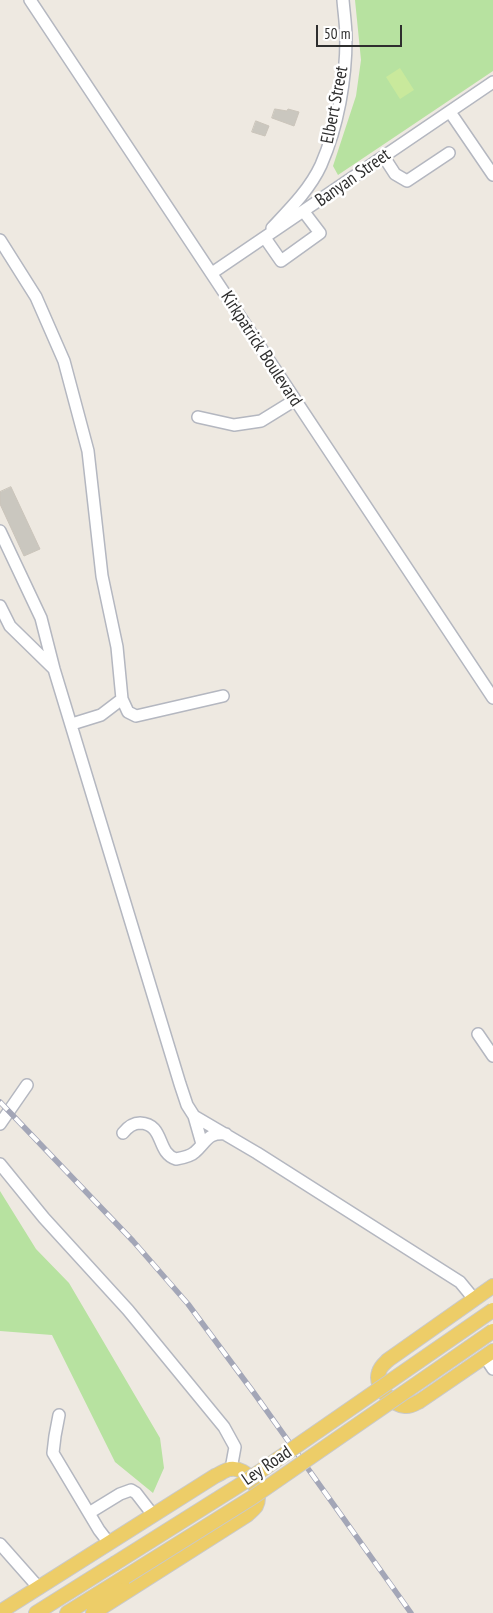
<!DOCTYPE html>
<html>
<head>
<meta charset="utf-8">
<style>
	body { margin:0 }
	#map { position:relative; width:493px; height:1613px; overflow:hidden; background:#eee9e1; font-family:"PT Sans Narrow",sans-serif }
	canvas { display:block }
	.scale { position:absolute; left:316px; top:25px; width:86px; height:22px; box-sizing:border-box; border:2px solid #2e2e2e; border-top:0; padding-left:6px; font-size:15px; line-height:18px; white-space:nowrap; color:#2e2e2e; -webkit-text-stroke:4px #fff; paint-order:stroke }
</style>
</head>
<body>
<div id="map">
<canvas width="493" height="1613"></canvas>
<div class="scale">50 m</div>
</div>
<script>
const c = document.querySelector('canvas').getContext('2d');
c.lineJoin = 'round';
function paint(path, color) {
  c.fillStyle = color;
  c.fill(path, 'evenodd');
}
function stroke(path, color, width, dash) {
  c.strokeStyle = color;
  c.lineWidth = width;
  c.lineCap = dash ? 'butt' : 'round';
  c.setLineDash(dash || []);
  c.stroke(path);
}
function label(font, color, halo, rows, align = 'center') {
  c.font = font + ' "PT Sans Narrow",sans-serif';
  c.lineWidth = 5;
  c.setLineDash([]);
  c.textBaseline = 'middle';
  c.strokeStyle = halo;
  c.fillStyle = color;
  for (const [text, x, y, turn = 0] of rows) {
    c.save();
    c.translate(x, y);
    c.rotate((+turn || 0) * Math.PI / 180);
    c.textAlign = isNaN(turn) ? turn : align;
    if (halo) c.strokeText(text, 0, 0);
    c.fillText(text, 0, 0);
    c.restore();
  }
}
paint(new Path2D(`
	M355 0H493V71L338 175 333 166 356 96 361 60Z
	M0 1191 36 1249 69 1283 160 1438 164 1468 153 1493 115 1462 52 1335 0 1331Z`), '#b7e2a0');
paint(new Path2D(`
	M400 68 414 90 400 99 386 77Z`), '#c9e99c');
const building = new Path2D(`
	M275 109 287 111 288 109 299 112 294 126 272 118Z
	M256 121 269 126 265 136 252 132Z
	M11 487 40 549 24 556 0 504V492Z`);
paint(building, '#cac7bf');
stroke(building, '#cac4ba', 1);
const minor = new Path2D(`
	M30 0 493 698
	M450 112 493 175
	M384 157 395 174 407 181 449 153
	M272 228C290 209 310 189 321 165 338 126 346 80 346 38 346 25 344 13 343 0
	M265 238 281 261 320 233 304 212
	M0 240 36 297 64 361 88 451 102 576 117 647 122 699
	M212 273 493 82
	M198 417 234 425 261 421 295 400
	M0 531 41 618 54 669 180 1084 187 1105 194 1116 257 1153 460 1282 474 1299
	M0 606 10 626 53 668
	M72 724 101 715 122 699 128 712 136 716 223 696
	M478 1034 493 1056
	M194 1116 202 1144
	M0 1124 27 1085
	M123 1133C127 1128 133 1123 140 1123 165 1124 156 1153 176 1159 182 1158 191 1156 195 1152 207 1141 208 1132 226 1134
	M0 1164 44 1218 128 1310 224 1427 235 1447 231 1469
	M485 1357 493 1369
	M59 1415 55 1436 53 1453 99 1530 109 1543
	M89 1513 120 1494 131 1490 136 1493 153 1515
	M0 1544 39 1588`);
const major = new Path2D(`
	M493 1286 388 1360C385 1363 380 1367 379 1372 374 1386 392 1405 405 1406 411 1407 416 1403 420 1401L493 1351
	M0 1612 215 1476C220 1474 225 1470 230 1469 247 1466 264 1491 256 1506 254 1509 250 1512 247 1515L93 1613
	M36 1613 114 1564
	M67 1613 125 1577`);
stroke(minor, '#b4b7c0', 14);
stroke(major, '#c9c9c9', 16);
stroke(minor, '#fff', 11);
stroke(major, '#edcd68', 14);
const rail = new Path2D(`
	M0 1102 133 1241 188 1304 254 1393 411 1613`);
stroke(rail, '#a3a6b7', 5.5);
stroke(rail, '#fff', 4, [11]);
const majorBridge = new Path2D(`
	M114 1564 246 1481 493 1310
	M125 1577 253 1497 493 1331`);
stroke(majorBridge, '#c9c9c9', 16, []);
stroke(majorBridge, '#edcd68', 14);
label('18px', '#2e2e2e', '#fff', [
	["Elbert Street",335,105,-79],
	["Banyan Street",353,178,-35],
	["Kirkpatrick Boulevard",261,349,57],
	["Ley Road",267,1466,-34]
]);
</script>
</body>
</html>
